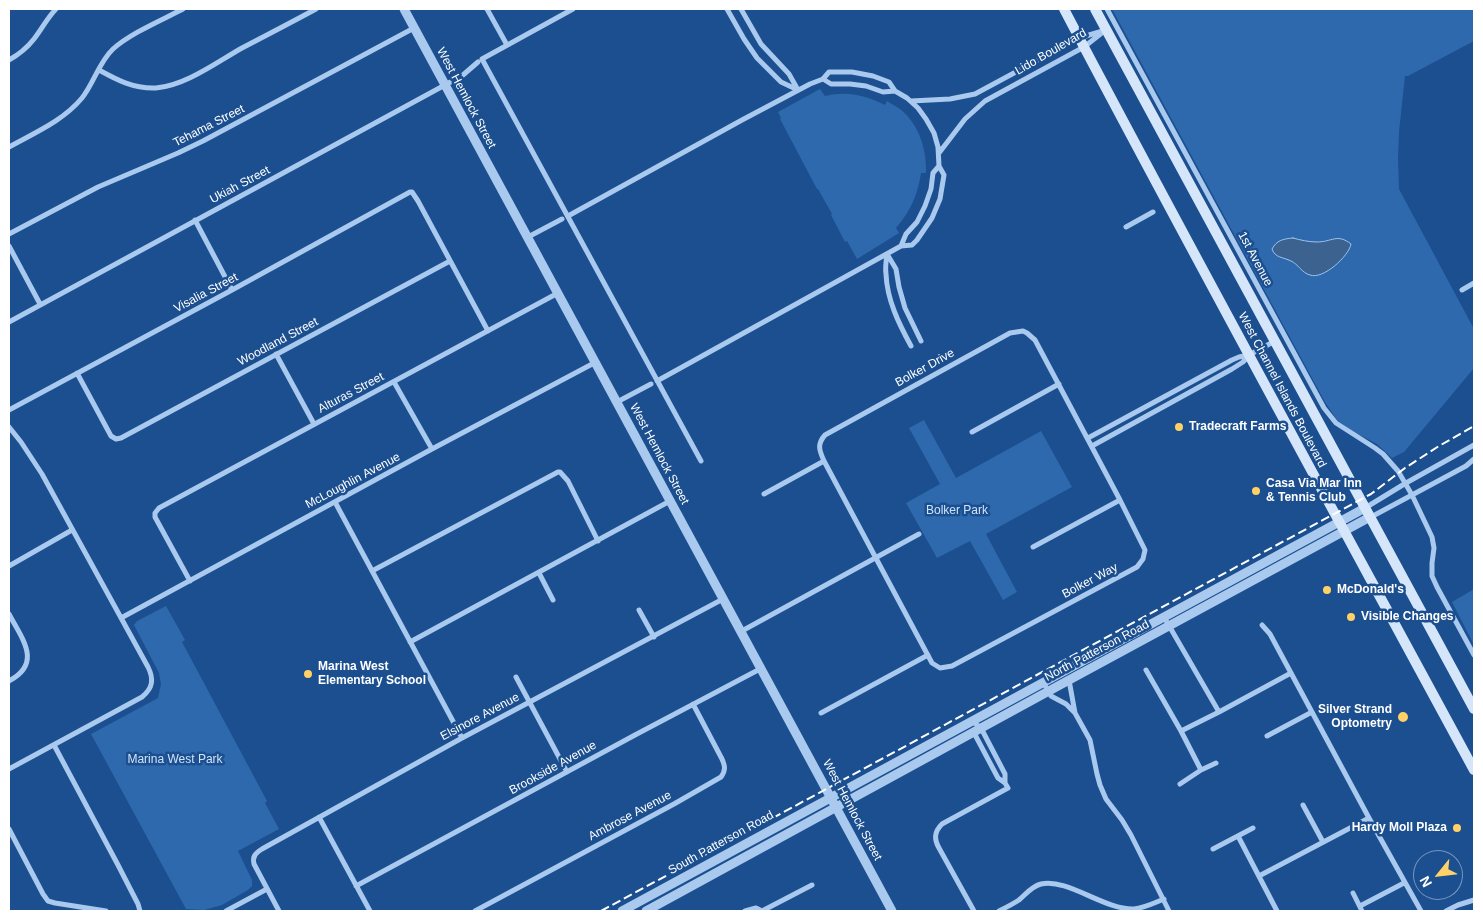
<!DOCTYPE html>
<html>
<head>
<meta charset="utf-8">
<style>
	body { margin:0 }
	#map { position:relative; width:1483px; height:920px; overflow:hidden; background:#1b4f8f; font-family:Arial,sans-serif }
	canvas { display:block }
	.frame { position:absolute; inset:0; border:10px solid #fff; pointer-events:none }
	.north { position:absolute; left:1413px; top:850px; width:50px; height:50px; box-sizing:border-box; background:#1b4f8f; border:1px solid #7695bc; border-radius:50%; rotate:241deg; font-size:14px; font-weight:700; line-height:20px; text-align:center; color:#fff }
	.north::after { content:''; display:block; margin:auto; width:18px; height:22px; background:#ffd166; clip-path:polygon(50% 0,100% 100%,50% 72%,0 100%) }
</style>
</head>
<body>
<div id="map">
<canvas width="1483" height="920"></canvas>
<div class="frame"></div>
<div class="north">N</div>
</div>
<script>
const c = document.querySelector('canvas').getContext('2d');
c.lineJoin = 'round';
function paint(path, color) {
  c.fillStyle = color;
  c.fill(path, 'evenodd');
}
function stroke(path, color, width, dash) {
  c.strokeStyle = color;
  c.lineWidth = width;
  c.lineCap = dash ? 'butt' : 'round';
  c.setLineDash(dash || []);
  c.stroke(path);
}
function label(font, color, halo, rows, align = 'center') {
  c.font = font + ' Arial,sans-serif';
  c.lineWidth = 5;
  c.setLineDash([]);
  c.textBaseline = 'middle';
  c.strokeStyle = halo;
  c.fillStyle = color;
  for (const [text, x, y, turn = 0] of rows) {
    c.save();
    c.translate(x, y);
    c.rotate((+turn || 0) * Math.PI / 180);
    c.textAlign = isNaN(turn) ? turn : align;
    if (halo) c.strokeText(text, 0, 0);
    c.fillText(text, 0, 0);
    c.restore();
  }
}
paint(new Path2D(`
	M1112 9H1474V41L1408 76H1405L1399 132 1398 158 1399 189 1474 329V368L1404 452 1392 458 1377 444 1354 432 1337 420 1325 402Z
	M820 89 825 96C847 91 865 95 885 105L887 101C891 104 896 106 900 109 919 124 927 150 926 173H921C917 197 911 210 896 228L899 233 857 259 847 241 845 242 831 215 832 214 818 189H817L780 119 781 118 778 112Z
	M924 420 956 478 1041 431 1072 487 986 534 1017 592 1003 600 970 541 937 558 906 503 940 484 909 428Z
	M1474 589V645L1452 602Z
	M166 606 185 640 182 642 267 801 265 803 279 829 238 851 252 880V886L248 890 222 905 204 910 186 909 91 734 158 698 161 684 159 673 134 625 137 621Z`), '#2e69ad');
const water = new Path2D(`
	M1293 238C1300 240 1309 242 1317 242 1332 242 1337 233 1351 244 1349 256 1323 280 1310 275 1302 273 1298 264 1291 261 1283 257 1275 258 1272 249 1277 240 1283 239 1293 238Z`);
paint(water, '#3c6290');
stroke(water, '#9cc4f0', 1);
stroke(new Path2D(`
	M487 9 507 45
	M573 9 482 59 701 461
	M727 9 744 39 757 58 781 82 798 90
	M741 9 761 44 789 74 798 90
	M1107 9 1324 408 1336 423 1375 448 1383 454 1398 471 1412 495 1432 537 1434 548 1432 563V576L1437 587 1474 655
	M9 60C18 55 27 48 34 39 42 29 47 18 56 9
	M99 70C117 80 134 89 156 88 185 86 217 62 242 48 267 35 292 22 316 9
	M823 79 831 84H850L866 86 883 92 895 91
	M911 101 950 99 975 94 1079 38 1106 30
	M9 147C34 133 63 121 82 98 94 83 99 62 113 49 131 33 162 20 183 9
	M939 153 965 119 985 101 1084 47 1103 32
	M568 216 742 120 810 84 823 79 829 72H852L873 76 889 82 895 91 907 98 918 108 926 119 934 133 938 147 939 166 944 175 940 199 932 218 917 240 912 245 901 246 657 381
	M195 220 232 290
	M1126 227 1153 212
	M9 234 98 187 178 153 203 141 414 28
	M528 237 562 219
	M9 246 40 304
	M901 246 906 234 917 222 925 206 931 189 933 173 939 166
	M887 254C886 261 885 268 886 274 887 300 899 324 911 346
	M887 254 896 269 899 287 905 308 921 341
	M1462 290 1474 283
	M9 322 445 85 463 75 478 62
	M1023 331 1027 333 1035 340 1120 500 1145 550 1143 559 1137 567 952 666 940 668 932 663 824 461C819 450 817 444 825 435L1010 333Z
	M276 354 314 424
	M77 373 111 436 116 439 121 438 450 261
	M394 382 432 449
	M617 402 651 384
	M9 410 232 290 410 192H412L418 201 488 331
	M9 427 21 442 42 474 148 667C154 679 153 688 142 697L9 769
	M972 432 1059 384
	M1088 438 1232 360 1239 357 1249 355
	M1092 446 1232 369 1243 362 1249 355 1275 341
	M764 494 824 461
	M335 502 462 738
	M1365 508 1406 483 1474 445
	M1371 517 1466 466 1474 459
	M1033 547 1120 500
	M9 566 72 530
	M372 571 558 472H560L568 481 598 541
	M539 573 553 600
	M190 581 155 517V513L159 508 558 293
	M639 610 654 637
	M9 614C22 639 43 663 9 681
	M1164 617 1219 712
	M121 618 432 449 596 362
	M1262 625 1270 634 1369 818 1421 911
	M740 632 919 534
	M410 642 670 501
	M1146 670 1181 731 1201 770
	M516 677 567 772
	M1069 680 1075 713
	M1043 682 1051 696 1066 704 1075 713 1090 740 1097 774 1100 785 1106 799 1122 820 1131 835 1169 911
	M821 713 928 655
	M972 721 981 728 1005 774V783L1008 788 942 824C934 832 934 839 939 848L974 911
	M973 731 998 778 1005 783
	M1181 731 1219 712 1291 673
	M1267 736 1312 712
	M54 745 118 865 138 904 140 911
	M1180 784 1201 770 1216 763
	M1303 805 1323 842
	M319 817 370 911
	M9 829 43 894 48 901 55 903 106 911
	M1238 836 1277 911
	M1213 849 1253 828
	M1259 876 1369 818
	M356 886 635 735 760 669
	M1353 893 1362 911
	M1360 906 1404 883
	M226 911 267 889
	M279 911 254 864C252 856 256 853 262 849L462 738 723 599
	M475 911 674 804 721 777C726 770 725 766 722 759L693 704
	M745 911 756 908 762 911
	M762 911 812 885
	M999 911C1005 908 1013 904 1019 900 1026 894 1032 886 1041 884 1068 878 1104 910 1134 909 1144 908 1154 903 1164 899
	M1446 911 1458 905 1474 900`), '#a9c9ee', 5);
stroke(new Path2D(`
	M404 9 892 911
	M622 911 1365 508
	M646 911 1069 680 1370 517`), '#a9c9ee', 9);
stroke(new Path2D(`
	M1064 9C1198 264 1337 517 1474 770
	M1095 9 1474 709`), '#d6e6fa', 10);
stroke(new Path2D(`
	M601 911 1371 494 1405 468 1439 446 1474 426`), '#fff', 2, [9, 4]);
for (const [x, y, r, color] of [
	[1179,427,5,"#ffd166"],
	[1256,491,5,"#ffd166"],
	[1327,590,5,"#ffd166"],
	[1351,617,5,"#ffd166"],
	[308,674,5,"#ffd166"],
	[1403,717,6,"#ffd166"],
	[1457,828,5,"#ffd166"]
]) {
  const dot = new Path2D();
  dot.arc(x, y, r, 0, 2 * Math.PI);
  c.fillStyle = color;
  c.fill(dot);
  stroke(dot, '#1b4f8f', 2);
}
label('12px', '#fff', '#1b4f8f', [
	["Lido Boulevard",1051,52,-30],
	["West Hemlock Street",466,98,62],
	["Tehama Street",209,126,-27],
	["Ukiah Street",240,185,-28],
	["1st Avenue",1255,259,62],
	["Visalia Street",206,293,-28],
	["Woodland Street",278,342,-28],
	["Bolker Drive",925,368,-29],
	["West Channel Islands Boulevard",1282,390,62],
	["Alturas Street",351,393,-28],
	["West Hemlock Street",659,454,62],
	["McLoughlin Avenue",353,481,-28],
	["Bolker Way",1090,581,-28],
	["North Patterson Road",1097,651,-28],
	["Elsinore Avenue",480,717,-28],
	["Brookside Avenue",553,768,-29],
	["West Hemlock Street",852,810,62],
	["Ambrose Avenue",630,816,-28],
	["South Patterson Road",721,843,-29]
]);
label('bold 12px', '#fff', '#1b4f8f', [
	["Tradecraft Farms",1189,427],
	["Casa Via Mar Inn",1266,484],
	["& Tennis Club",1266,498],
	["McDonald's",1337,590],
	["Visible Changes",1361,617],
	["Marina West",318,667],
	["Elementary School",318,681],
	["Silver Strand",1392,710,"right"],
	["Optometry",1392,724,"right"],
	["Hardy Moll Plaza",1447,828,"right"]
], 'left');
label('12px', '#cfe3fa', '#1b4f8f', [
	["Bolker Park",957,511],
	["Marina West Park",175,760]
]);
</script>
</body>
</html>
